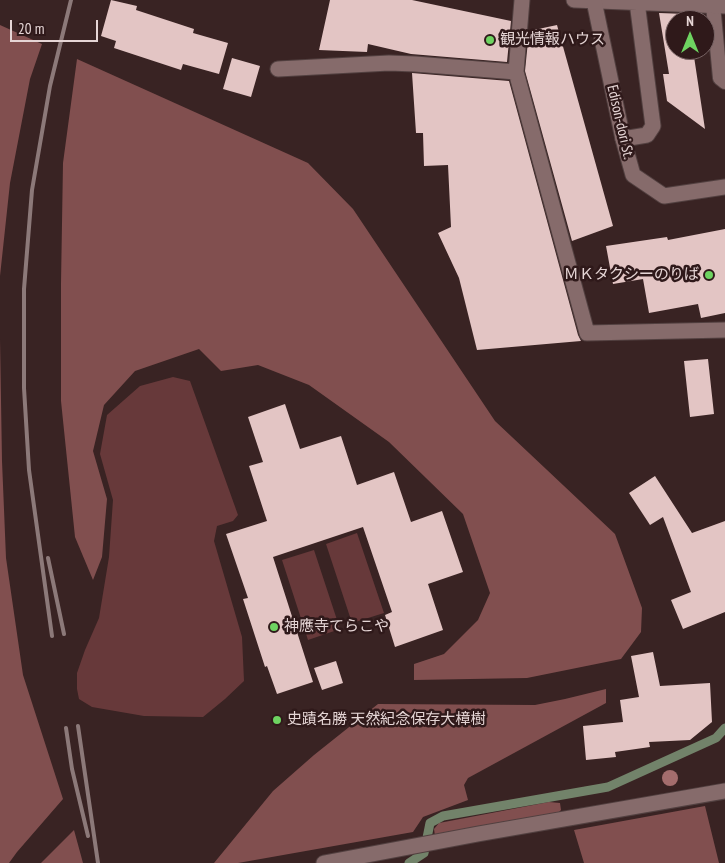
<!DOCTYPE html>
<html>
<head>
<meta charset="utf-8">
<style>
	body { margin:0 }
	#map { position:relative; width:725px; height:863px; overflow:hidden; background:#392323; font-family:"PT Sans Narrow",sans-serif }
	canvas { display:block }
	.north { position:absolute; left:665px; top:10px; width:50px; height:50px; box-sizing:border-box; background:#2f191a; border:1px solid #786465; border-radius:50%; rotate:0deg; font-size:14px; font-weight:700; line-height:20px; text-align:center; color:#e5d5d5 }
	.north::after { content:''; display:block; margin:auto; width:18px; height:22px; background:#6ed361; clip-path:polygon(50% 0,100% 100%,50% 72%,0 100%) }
	.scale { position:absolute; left:10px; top:20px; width:88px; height:22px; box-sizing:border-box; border:2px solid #e5d5d5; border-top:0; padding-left:6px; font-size:15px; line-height:18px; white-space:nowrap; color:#e5d5d5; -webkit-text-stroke:4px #2f191a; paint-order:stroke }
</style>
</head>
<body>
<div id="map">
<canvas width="725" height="863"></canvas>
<div class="north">N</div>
<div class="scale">20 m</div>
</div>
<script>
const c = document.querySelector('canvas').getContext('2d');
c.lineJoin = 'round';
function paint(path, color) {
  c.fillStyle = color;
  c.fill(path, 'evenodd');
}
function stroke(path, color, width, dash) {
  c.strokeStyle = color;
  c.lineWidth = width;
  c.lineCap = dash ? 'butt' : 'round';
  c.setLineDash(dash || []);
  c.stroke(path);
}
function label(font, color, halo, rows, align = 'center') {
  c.font = font + ' "PT Sans Narrow","Noto Sans JP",sans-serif';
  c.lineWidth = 5;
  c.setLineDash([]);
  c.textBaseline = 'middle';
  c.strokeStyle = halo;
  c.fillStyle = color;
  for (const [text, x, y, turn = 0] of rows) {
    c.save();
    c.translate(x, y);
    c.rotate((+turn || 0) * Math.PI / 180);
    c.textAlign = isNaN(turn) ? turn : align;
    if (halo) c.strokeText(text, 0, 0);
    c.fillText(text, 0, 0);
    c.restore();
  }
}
paint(new Path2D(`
	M173 377 190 381 238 515 233 521 217 526 214 541 242 637 244 681 225 699 203 717 144 716 92 707 79 699 77 689V673L85 650 99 618 109 557 113 500 100 454 107 415 140 386Z
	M357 533 384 613 352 623 326 544Z
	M314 550 340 629 308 640 282 560Z`), '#67393a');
paint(new Path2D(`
	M0 25 42 44 30 79 10 183 0 276Z
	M77 59 308 163 353 209 495 421 615 534 642 608 641 632 621 659 527 678 414 680V664L444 654 478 620 490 593 463 514 389 442 309 385 258 365 221 371 199 349 135 371 104 405 93 451 107 499 102 557 93 580 75 537 61 401V283L63 163Z
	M0 339 2 461 6 558 23 675 63 799 17 852 9 863H0Z
	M606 689V703L468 778 464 785 468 800 423 817 413 832 238 863H214L273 791 314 755 378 704 535 705 565 699Z
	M549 802 560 803 561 810 556 815 435 836 434 829 439 823Z
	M705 806 719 863H584L574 830Z
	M74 830 83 863H41Z`), '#814f4f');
stroke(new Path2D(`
	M409 863 424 853 430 823 443 816 608 787 716 738 725 728`), '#72836a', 9);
paint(new Path2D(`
	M111 0 137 6 136 10 194 29 193 33 228 43 219 74 183 64 181 70 114 48 116 41 101 36Z
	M330 0H412L511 21 507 62 411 54 368 44 367 52 319 50Z
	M659 13 687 14 688 20H675V50H693L705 129 667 101 663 74H669Z
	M557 25 613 226 572 241 525 71 529 31Z
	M232 58 260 66 251 97 223 89Z
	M412 73 509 81 578 335 581 341 477 350 459 278 438 233 451 227 448 165 424 166 423 133H416Z
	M725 229V313L701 318 698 304 649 313 643 279 613 284 606 246 667 237 668 240Z
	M708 359 714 414 690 417 684 361Z
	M285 404 300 449 341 436 357 485 394 472 411 522 442 511 463 572 428 584 443 630 395 647 385 615 392 612 363 527 273 557 313 682 277 694 267 666 265 667 243 599 248 598 226 534 267 521 249 466 263 462 248 417Z
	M655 476 692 533 725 521V612L683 629 671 600 691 592 663 517 650 525 629 493Z
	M653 652 660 686 710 683 712 722 690 740 649 742 650 747 615 752 616 757 586 760 583 726 623 722 620 700 639 697 631 656Z
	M336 661 343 683 322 690 314 668Z`), '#e3c5c4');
const lane = new Path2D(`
	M713 5 720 78 725 82`);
const street = new Path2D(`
	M522 0 516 72 587 333 725 330
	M574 0 725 6
	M278 69 389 63 415 64 516 72
	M623 139 647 135 653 126 637 2
	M324 863 478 834 725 791`);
const secondary = new Path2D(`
	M594 1 623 139 633 175 664 196 725 187`);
stroke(lane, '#524040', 16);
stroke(street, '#524040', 17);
stroke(secondary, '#524040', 17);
stroke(lane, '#866b6b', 14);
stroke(street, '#866b6b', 15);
stroke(secondary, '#866b6b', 15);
stroke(new Path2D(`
	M48 558 64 634
	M52 636 29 470 24 388V289L32 190 50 86 71 0
	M78 726 98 863
	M66 728 72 769 88 836`), '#8c7979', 4);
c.fillStyle = '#a46d6d';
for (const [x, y] of [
	[670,778]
]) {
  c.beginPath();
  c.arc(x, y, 8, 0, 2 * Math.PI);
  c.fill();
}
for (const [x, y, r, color] of [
	[490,40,5,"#6ed361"],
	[709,275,5,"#6ed361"],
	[274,627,5,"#6ed361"],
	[277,720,5,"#6ed361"]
]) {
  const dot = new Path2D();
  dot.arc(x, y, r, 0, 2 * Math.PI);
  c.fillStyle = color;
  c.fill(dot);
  stroke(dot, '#2f191a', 2);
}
label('15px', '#e5d5d5', '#2f191a', [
	["観光情報ハウス",500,40],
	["ＭＫタクシーのりば",699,275,"right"],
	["神應寺てらこや",284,627],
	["史蹟名勝 天然紀念保存大樟樹",287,720]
], 'left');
label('15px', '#e5d5d5', '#2f191a', [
	["Edison-dori St.",620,122,77]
]);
</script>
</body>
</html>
